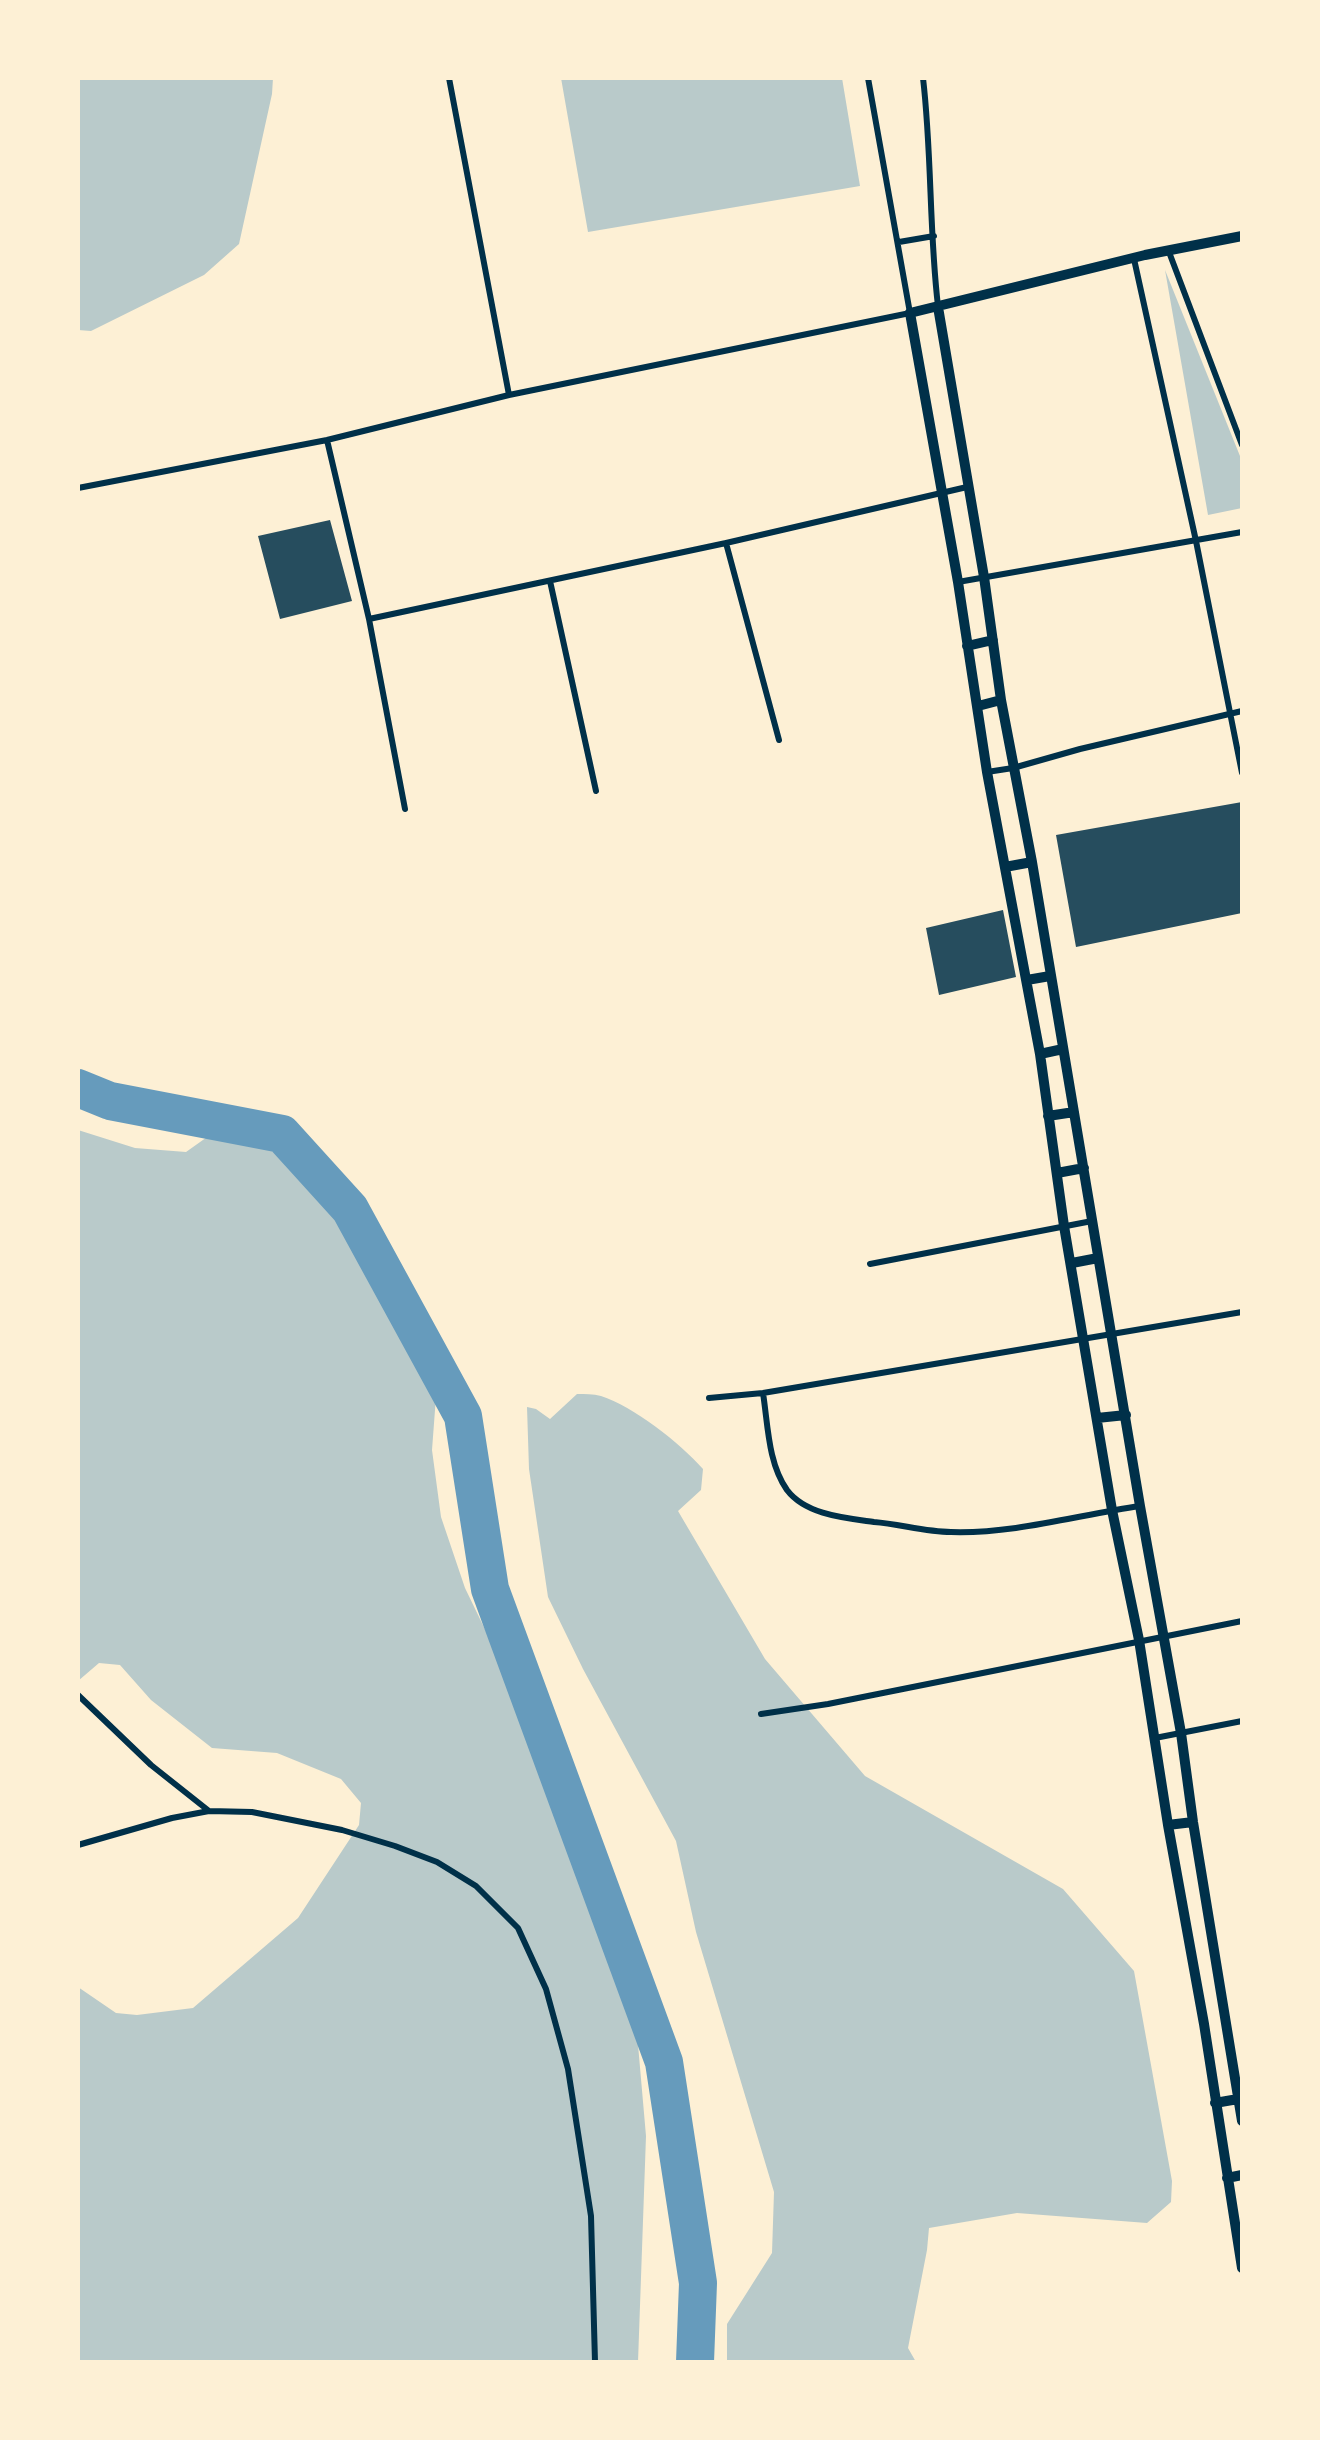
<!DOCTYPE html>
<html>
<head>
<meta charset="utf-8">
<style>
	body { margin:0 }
	#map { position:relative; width:1320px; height:2440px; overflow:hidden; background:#fdf0d5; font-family:"Archivo Narrow",sans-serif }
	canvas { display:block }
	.frame { position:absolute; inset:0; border:80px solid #fdf0d5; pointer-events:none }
</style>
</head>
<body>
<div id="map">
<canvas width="1320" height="2440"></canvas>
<div class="frame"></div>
</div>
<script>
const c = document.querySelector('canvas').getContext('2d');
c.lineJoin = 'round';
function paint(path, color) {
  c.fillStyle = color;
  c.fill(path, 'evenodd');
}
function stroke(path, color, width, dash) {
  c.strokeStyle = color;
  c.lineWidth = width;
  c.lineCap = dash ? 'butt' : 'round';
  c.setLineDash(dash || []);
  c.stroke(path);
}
paint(new Path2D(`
	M78 78H273L272 94 239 244 204 275 91 331 78 330Z
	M561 78H842L860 186 588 232Z
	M1165 270 1242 461V508L1208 515Z
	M241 1113 266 1119 373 1244 402 1328 438 1370 432 1450 441 1517 465 1588 597 1861 632 1976 646 2136 638 2362H78V1987L116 2013 137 2015 193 2008 298 1918 359 1825 361 1803 341 1779 277 1753 212 1748 151 1700 120 1665 99 1663 78 1681V1130L135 1148 186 1152Z
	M577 1394C585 1394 593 1394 601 1396 633 1406 680 1443 703 1469L701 1490 678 1511 765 1659 865 1776 1063 1889 1134 1971 1172 2181 1171 2202 1147 2223 1017 2213 929 2228 927 2250 908 2348 916 2362H727V2324L772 2253 774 2192 696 1932 676 1841 583 1669 548 1597 529 1469 527 1407 536 1409 550 1419Z`), '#b9caca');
stroke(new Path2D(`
	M78 1088 110 1101 282 1134 350 1209 463 1416 490 1589 664 2062 698 2283 695 2362`), '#669bbc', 38);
paint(new Path2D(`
	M330 520 352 601 280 619 258 536Z
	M1242 802V913L1076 947 1056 835Z
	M1003 910 1016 977 939 995 926 928Z`), '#264d5e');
stroke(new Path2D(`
	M449 78 509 395
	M923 78C932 154 929 231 938 306
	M899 242 934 236
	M1169 252 1242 445
	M1134 259 1196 541 1242 773
	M327 440 369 619 405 809
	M78 488 327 440 509 395 910 313 868 78
	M726 543 779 740
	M550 581 596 791
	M958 582 1242 532
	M369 619 726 543 967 487
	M987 772 1013 768 1080 749 1242 711
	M870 1264 1092 1221
	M763 1393C768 1425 768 1463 787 1490 806 1515 845 1518 874 1522 900 1524 925 1532 951 1532 1014 1534 1078 1515 1140 1506
	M709 1398 763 1393 1242 1312
	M78 1695 151 1765 209 1811
	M761 1714 828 1704 1242 1621
	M1155 1738 1242 1721
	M78 1845 172 1818 209 1811 252 1812 342 1830 395 1846 437 1862 476 1886 518 1928 546 1989 568 2069 591 2216 595 2362`), '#003049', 6);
stroke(new Path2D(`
	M1242 236 1145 255 910 313 958 582 987 772 1040 1054 1064 1226 1112 1510 1139 1640 1168 1825 1204 2024 1242 2268
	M938 307 984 577 1001 700 1032 862 1140 1506 1181 1733 1193 1822 1242 2121
	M967 646 993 640
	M978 706 1001 700
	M1005 867 1032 862
	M1027 980 1050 976
	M1040 1054 1063 1049
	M1048 1116 1074 1112
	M1057 1173 1084 1168
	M1072 1263 1098 1258
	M1097 1418 1126 1415
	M1168 1825 1193 1822
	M1215 2103 1238 2099
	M1227 2178 1242 2175`), '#003049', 10);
</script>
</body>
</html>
